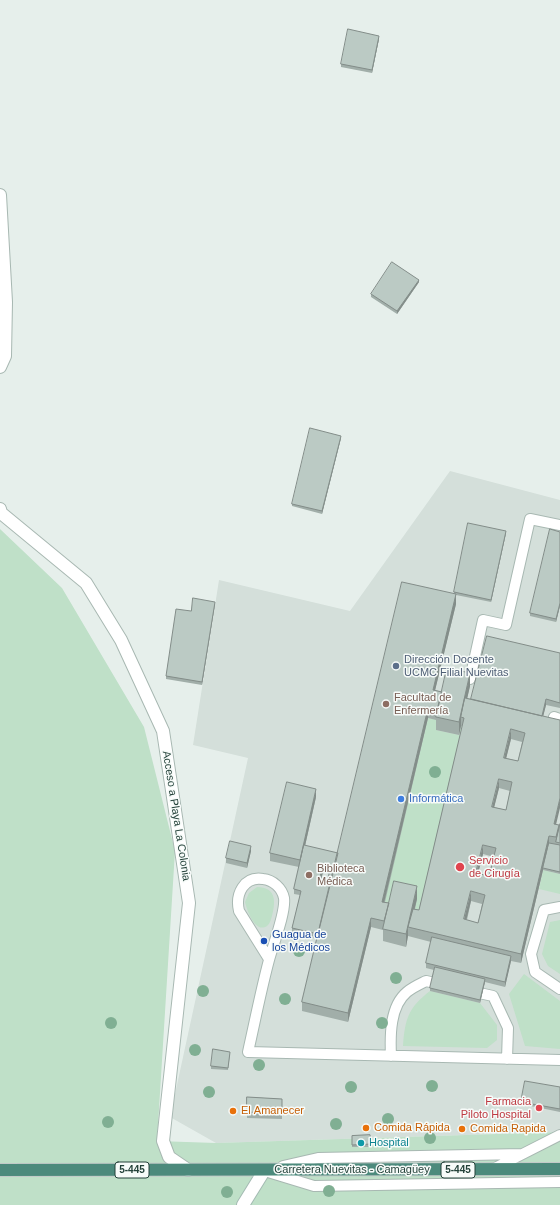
<!DOCTYPE html>
<html>
<head>
<meta charset="utf-8">
<style>
	body { margin:0 }
	canvas { display:block; background:#e6efeb }
</style>
</head>
<body>
<canvas width="560" height="1205"></canvas>
<script>
const c = document.querySelector('canvas').getContext('2d');
c.lineJoin = 'round';
function paint(path, color) {
  c.fillStyle = color;
  c.fill(path, 'evenodd');
}
function stroke(path, color, width, dash) {
  c.strokeStyle = color;
  c.lineWidth = width;
  c.lineCap = dash ? 'butt' : 'round';
  c.setLineDash(dash || []);
  c.stroke(path);
}
function label(font, color, halo, rows, align = 'center') {
  c.font = font + ' Helvetica,sans-serif';
  c.lineWidth = 3;
  c.setLineDash([]);
  c.textBaseline = 'middle';
  c.strokeStyle = halo;
  c.fillStyle = color;
  for (const [text, x, y, turn = 0] of rows) {
    c.save();
    c.translate(x, y);
    c.rotate((+turn || 0) * Math.PI / 180);
    c.textAlign = isNaN(turn) ? turn : align;
    if (halo) c.strokeText(text, 0, 0);
    c.fillText(text, 0, 0);
    c.restore();
  }
}
paint(new Path2D(`
	M450 471 560 500V1132L216 1143 170 1117 248 758 193 745 219 580 350 611Z`), '#d4dfda');
paint(new Path2D(`
	M0 529 62 588 144 727 175 851 157 1141 216 1143 560 1132V1205H0Z
	M428 718 438 720 436 730 459 735 461 726 464 727 419 920 413 918 417 899 390 913 382 911Z
	M543 870 560 874V894L539 889Z
	M257 887C276 887 276 901 272 916 271 919 270 924 267 926 255 934 247 910 245 902L249 893Z
	M560 920V974L548 966 542 954 550 922Z
	M524 974 560 1001V1049L525 1046 509 994Z
	M430 991 480 1003 497 1025V1040L487 1048 403 1046C405 1019 408 1008 430 991Z`), '#bfe0c8');
const service = new Path2D(`
	M470 679 483 620 506 625 530 519 560 525
	M554 717 560 719
	M560 907 544 910 531 954 535 972 560 989
	M269 959 239 911C235 894 244 876 263 879 273 880 282 888 284 898 286 912 273 945 269 960 261 990 255 1021 248 1052L560 1060
	M470 991 493 996 508 1028 507 1059
	M391 1056C390 1035 390 1006 407 992 413 987 420 984 426 981L444 985
	M283 1166 318 1158 522 1154
	M493 1169 560 1135
	M268 1172 314 1186 560 1182`);
const minor = new Path2D(`
	M0 195 6 302 5 356 0 367
	M0 509 1 513 86 583 121 640 163 731 189 903 163 1141 169 1157 188 1170`);
const secondary = new Path2D(`
	M243 1205 264 1171`);
const trunk = new Path2D(`
	M0 1170 560 1169`);
stroke(service, '#a8b8b2', 12);
stroke(minor, '#a8b8b2', 14);
stroke(secondary, '#a4bbb3', 14);
stroke(trunk, '#c2cac8', 14);
stroke(service, '#fff', 10);
stroke(minor, '#fff', 12);
stroke(secondary, '#fff', 12);
stroke(trunk, '#4c8a7c', 12);
c.fillStyle = '#80af93';
for (const [x, y] of [
	[435,772],
	[299,951],
	[396,978],
	[203,991],
	[285,999],
	[111,1023],
	[382,1023],
	[195,1050],
	[259,1065],
	[432,1086],
	[351,1087],
	[209,1092],
	[388,1119],
	[108,1122],
	[336,1124],
	[430,1138],
	[329,1191],
	[227,1192]
]) {
  c.beginPath();
  c.arc(x, y, 6, 0, 2 * Math.PI);
  c.fill();
}
paint(new Path2D(`
	M379 39 372 73 341 67V64Z
	M419 282 397 314 371 297V294Z
	M341 438 322 514 292 506V504Z
	M560 532V606L556 622 530 616V613Z
	M506 533 491 602 456 595V604L435 690 442 692 470 686 467 698 471 699 560 653V708L546 705 543 716 556 824 559 829 560 824V874L543 870 521 963 511 961 505 987 485 982 480 1003 430 991V988L434 970 426 968V963L431 942 408 936 406 947 383 941V930L371 927 348 1022 302 1011V1002L317 939 292 933V928L300 895 294 894V889L299 867 270 861V853L316 797 305 846 338 853 454 594V592ZM428 718 436 720V730L459 735 461 726 462 727 419 910 415 909 417 899 389 903 385 902ZM511 739 522 742 518 761 506 758ZM499 788 510 791 506 810 494 807ZM483 854 494 857 489 876 478 873ZM323 872 329 874 327 884 320 883ZM471 901 482 904 478 923 467 920Z
	M215 604 202 685 166 679V676L191 611Z
	M251 851 247 868 226 863V858Z
	M230 1054 228 1070 211 1069V1066Z
	M560 1087V1112L521 1104V1102Z
	M247 1097 282 1099V1119L247 1118Z
	M370 1135 371 1147H352V1136Z`), '#a1aea9');
paint(new Path2D(`
	M379 36V39L372 73V70Z
	M419 280V282L397 314V311Z
	M341 436V438L322 514V511Z
	M506 531V533L491 602V600Z
	M456 594V604L433 699V690Z
	M215 602V604L202 685V682Z
	M560 603V606L556 622V619Z
	M470 673V686L463 717H461V726L459 735V722Z
	M546 699V705L541 725V720Z
	M428 708V718L382 911V902Z
	M511 729V739L504 767V758Z
	M499 779V788L492 816V807Z
	M316 789V797L300 868V860Z
	M560 798V808L554 833V824Z
	M559 825V834L556 842V847V837Z
	M549 836V845L543 868V870L521 963V954Z
	M483 845V854L476 882V873Z
	M251 846V851L247 868V863Z
	M323 867V872L319 888V882Z
	M417 886V899L410 927H408V936L406 947V934Z
	M471 891V901L464 929V919Z
	M371 918V927L348 1022V1013Z
	M511 956V961L505 987V982Z
	M485 979V982L480 1003V1000Z`), '#838d89');
const building = new Path2D(`
	M348 29 379 36 372 70 341 64Z
	M392 262 419 280 397 311 371 294Z
	M310 428 341 436 322 511 292 504Z
	M468 523 506 531 491 600 454 592Z
	M550 529 560 532V603L556 619 530 613Z
	M402 582 456 594 433 690 442 692 437 711 428 708 382 902 389 903 384 921 371 918 348 1013 302 1002Z
	M193 598 215 602 202 682 166 676 176 609 191 611Z
	M487 636 560 653V703L546 699 542 716 471 699Z
	M447 668 470 673 459 722 436 717Z
	M465 698 560 720V798L554 824 559 825 556 837 549 836 521 954 408 927 413 909 419 910 464 718 461 717ZM511 729 525 733 518 761 504 758ZM499 779 512 782 506 810 492 807ZM483 845 496 848 489 876 476 873ZM471 891 485 895 478 923 464 919Z
	M287 782 316 789 300 860 270 853Z
	M560 824V843L556 842Z
	M230 841 251 846 247 863 226 858Z
	M549 843 560 845V872L543 868Z
	M304 845 338 853 318 934 292 928 301 891 294 889ZM323 867 330 869 327 884 319 882Z
	M394 881 417 886 406 934 383 929Z
	M432 937 511 956 505 982 426 963Z
	M435 967 485 979 480 1000 430 988Z
	M213 1049 230 1052 228 1068 211 1066Z
	M525 1081 560 1087V1109L521 1102Z
	M247 1097 282 1099V1114L247 1112Z
	M370 1135 371 1144 352 1145V1136Z`);
paint(building, '#bbcac4');
stroke(building, '#838d89', 1);
for (const [x, y, r, color] of [
	[396,666,4,"#5c6f8a"],
	[386,704,4,"#8d6e63"],
	[401,799,4,"#3f7fe0"],
	[460,867,5,"#e0444e"],
	[309,875,4,"#8d6e63"],
	[264,941,4,"#1a4fb4"],
	[539,1108,4,"#e0444e"],
	[233,1111,4,"#e8710a"],
	[366,1128,4,"#e8710a"],
	[462,1129,4,"#e8710a"],
	[361,1143,4,"#0f9aa8"]
]) {
  const dot = new Path2D();
  dot.arc(x, y, r, 0, 2 * Math.PI);
  c.fillStyle = color;
  c.fill(dot);
  stroke(dot, '#f7fbf9', 1.5);
}
for (const [x, y, w] of [
	[132,1170,34],
	[458,1170,34]
]) {
  const box = new Path2D();
  box.roundRect(x - w / 2, y - 8, w, 16, 3);
  c.fillStyle = '#f7fbf9';
  c.fill(box);
  stroke(box, '#24423a', 1);
}
label('bold 10px', '#24423a', null, [
	["5-445",132,1170],
	["5-445",458,1170]
]);
label('11px', '#4e5e75', '#f7fbf9', [
	["Dirección Docente",404,660],
	["UCMC Filial Nuevitas",404,673]
], 'left');
label('11px', '#785e54', '#f7fbf9', [
	["Facultad de",394,698],
	["Enfermería",394,711],
	["Biblioteca",317,869],
	["Médica",317,882]
], 'left');
label('11px', '#366cbe', '#f7fbf9', [
	["Informática",409,799]
], 'left');
label('11px', '#24423a', '#f7fbf9', [
	["Acceso a Playa La Colonia",176,816,81],
	["Carretera Nuevitas - Camagüey",352,1170]
]);
label('11px', '#be3a42', '#f7fbf9', [
	["Servicio",469,861],
	["de Cirugía",469,874],
	["Farmacia",531,1102,"right"],
	["Piloto Hospital",531,1115,"right"]
], 'left');
label('11px', '#164399', '#f7fbf9', [
	["Guagua de",272,935],
	["los Médicos",272,948]
], 'left');
label('11px', '#c56008', '#f7fbf9', [
	["El Amanecer",241,1111],
	["Comida Rápida",374,1128],
	["Comida Rapida",470,1129]
], 'left');
label('11px', '#0d838f', '#f7fbf9', [
	["Hospital",369,1143]
], 'left');
</script>
</body>
</html>
